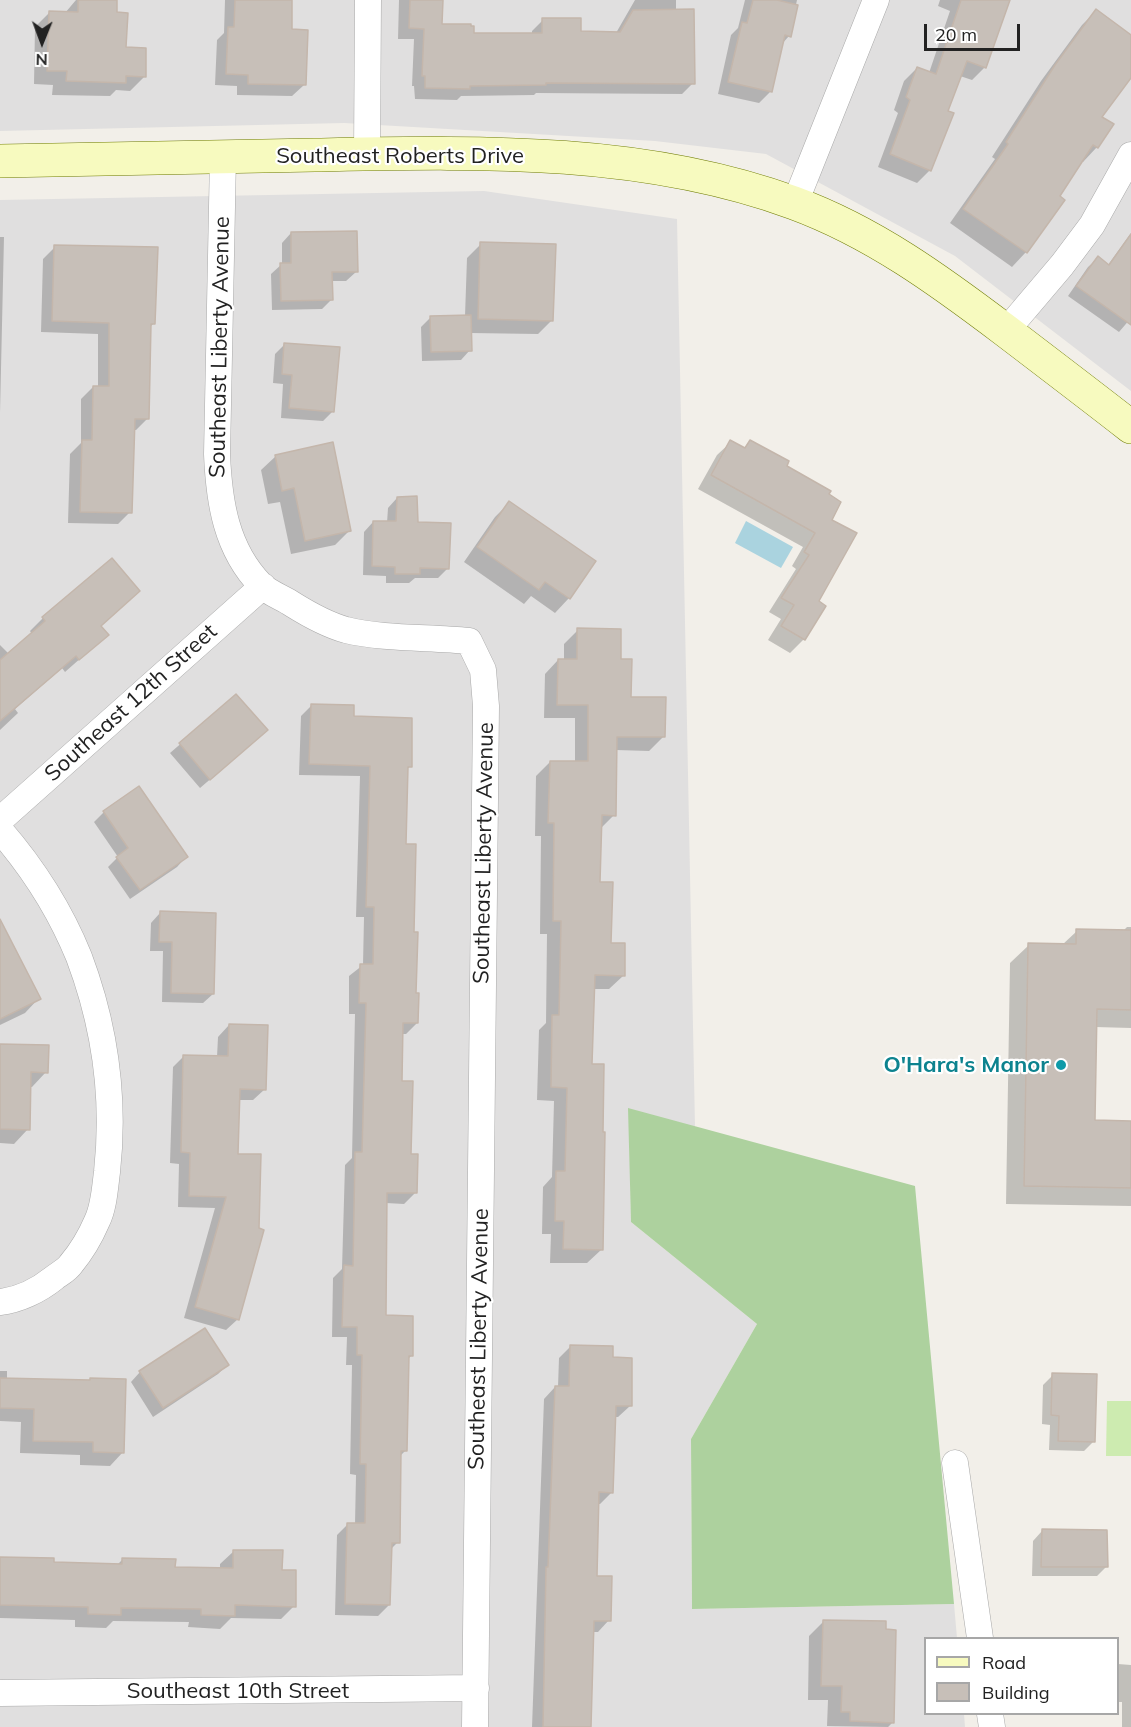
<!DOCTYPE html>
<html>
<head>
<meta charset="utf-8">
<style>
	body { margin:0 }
	#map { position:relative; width:1131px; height:1727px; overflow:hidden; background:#f2efe9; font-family:Mulish,sans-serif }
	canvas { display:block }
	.legend { position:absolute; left:924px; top:1637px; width:195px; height:78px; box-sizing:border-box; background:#fff; border:2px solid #a7a7a7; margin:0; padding:8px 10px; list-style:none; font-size:18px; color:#222 }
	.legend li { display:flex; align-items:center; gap:12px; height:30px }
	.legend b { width:30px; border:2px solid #a7a7a7 }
	.north { position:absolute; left:12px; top:12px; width:60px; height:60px; -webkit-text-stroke:4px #fff; paint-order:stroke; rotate:181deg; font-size:16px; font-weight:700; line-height:24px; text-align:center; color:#222 }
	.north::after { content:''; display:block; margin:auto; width:21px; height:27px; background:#222; clip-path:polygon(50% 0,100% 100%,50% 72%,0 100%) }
	.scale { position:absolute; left:924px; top:24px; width:96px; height:27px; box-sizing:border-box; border:3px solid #222; border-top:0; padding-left:8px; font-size:18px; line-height:21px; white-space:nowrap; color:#222; -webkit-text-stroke:4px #fff; paint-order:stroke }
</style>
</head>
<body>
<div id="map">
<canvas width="1131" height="1727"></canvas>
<ul class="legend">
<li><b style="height:8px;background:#f7fabf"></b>Road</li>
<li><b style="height:16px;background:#c7bfb8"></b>Building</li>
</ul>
<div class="north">N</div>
<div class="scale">20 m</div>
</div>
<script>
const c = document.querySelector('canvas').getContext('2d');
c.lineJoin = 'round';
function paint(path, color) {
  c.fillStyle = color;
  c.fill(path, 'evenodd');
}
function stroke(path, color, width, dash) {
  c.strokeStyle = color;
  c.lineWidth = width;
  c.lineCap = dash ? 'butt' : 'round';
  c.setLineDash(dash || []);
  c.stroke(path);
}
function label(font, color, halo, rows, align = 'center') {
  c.font = font + ' Mulish,sans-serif';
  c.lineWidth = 4.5;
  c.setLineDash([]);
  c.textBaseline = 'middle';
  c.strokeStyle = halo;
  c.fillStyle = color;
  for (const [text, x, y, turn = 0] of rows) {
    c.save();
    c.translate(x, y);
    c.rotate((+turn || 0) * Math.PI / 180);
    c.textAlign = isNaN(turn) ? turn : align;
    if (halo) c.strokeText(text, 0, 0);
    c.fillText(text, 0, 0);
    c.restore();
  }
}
paint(new Path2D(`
	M0 0H1131V391L955 256 766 154 655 141 344 123 0 131Z
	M484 191 677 219 695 1127 629 1109 631 1222 757 1324 691 1439 692 1609 954 1604 957 1638H926V1714H964L965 1727H0V200Z`), '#e0dfdf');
paint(new Path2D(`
	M1107 1401H1131V1456H1106Z`), '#cdebb0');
paint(new Path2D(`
	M628 1108 915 1186 954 1604 692 1609 691 1439 757 1324 631 1222Z`), '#add19e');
paint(new Path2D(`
	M746 521 793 547 781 568 735 543Z`), '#aad3df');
paint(new Path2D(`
	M76 0H116L115 14 125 49 144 77 130 91 116 90 110 96 52 95 53 85 34 84 35 27 49 13H65Z
	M225 0H291L290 31 304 85 292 96 237 95V86L215 85 217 40 224 33Z
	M399 0H441V25L473 35H532V31L543 20 580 33H616L635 0H676V11L693 83 682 94 536 93 534 95 461 96 457 100 415 99 414 86H412L414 39H398Z
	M745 0H797L789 36 781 45 770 92 759 103 718 94 731 35 738 28Z
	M940 0H1008L985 67 972 80 960 76 946 112 930 170 917 183 878 167 898 113 894 110 904 81 917 68 929 73 950 11 938 6Z
	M1096 11 1131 37V75L1100 117 1112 124 1097 147 1083 162 1081 161 1058 197 1063 200 1026 252 1012 267 950 223 995 159 992 157 1041 81 1082 25Z
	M291 233 356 272 346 281H331V300L322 309 272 310 271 274 282 264V243Z
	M1131 233V318L1119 332 1068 296 1088 267 1098 258 1108 265Z
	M0 237H4L0 413Z
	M481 244 552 320 538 334 470 333V350L461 360 422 361 421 327 431 317 465 316 467 258Z
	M55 247 154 323 149 328 148 418 136 430H133L130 512 118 524 68 523 70 454 81 443V399L93 387H98V334L41 332 43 259Z
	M285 344 333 411 323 421 281 418 283 384 273 383 275 354Z
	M750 441 827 495 830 520 817 602 824 606 804 639 790 653 768 640 781 619 769 612 796 569 792 566 803 547 698 489 717 455 731 442 743 449Z
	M276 456 350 530 335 545 291 554 280 502 268 504 261 470Z
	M397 498 448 568 438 578H415L409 583H386V576L363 575 364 532 373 522 387 523 388 508Z
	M509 503 594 562 569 598 555 613 531 596 524 604 464 562 495 517Z
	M138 591 100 627 107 635 65 672 62 668 15 709 18 713 0 730V645L9 654 32 634 30 631 43 618Z
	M578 630 619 661 630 699 663 737 649 751 616 750 614 815 600 829 599 883 610 944 623 976 609 989H593L590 1065 601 1250 587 1263H550L551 1234H542L543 1187 552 1177 554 1101 537 1100 539 1030 546 1023 547 934H540L541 836H535L536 776 550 762H575V718H544L545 674 558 660H564V644Z
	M236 696 256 740 200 788 170 753Z
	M312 705 352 718 410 766 407 769 405 845 413 933 417 1023 406 1034H401L400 1082 415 1193 404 1204 386 1203 384 1316 411 1356 408 1359 406 1450 399 1457 398 1542 390 1550 389 1605 378 1616 335 1615 337 1535 348 1524H355L356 1475 350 1474 352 1365H346L347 1337H332L333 1278 342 1269 345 1165 352 1158 355 1014H349V976L363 965 364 917H356L360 776 299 775 301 716Z
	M138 788 186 857 177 867 130 899 108 867 118 857 94 822 104 812Z
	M160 913 213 994 203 1003 162 1002 163 951H150L151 923Z
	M0 922 39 998 25 1013 0 1025Z
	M1127 927H1131V1028L1095 1027 1093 1122H1131V1206L1006 1204 1010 963 1029 945H1062L1077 931H1123Z
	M229 1025 265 1089 253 1100H238V1319L226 1330 184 1318 215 1208 178 1207 179 1164 170 1163 173 1067 184 1056 217 1057 218 1037Z
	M0 1045 46 1072 32 1087H29L28 1129 14 1144 0 1143Z
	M571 1346 611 1359 630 1406 618 1417H614L612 1492 600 1504H597L595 1578 609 1620 598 1632H592L590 1727H532L544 1399 555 1387H558L559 1358Z
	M227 1365 218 1374 153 1417 131 1382 140 1372Z
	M0 1371H7V1379L88 1382 90 1380 123 1452 110 1466 80 1465V1455L20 1453 21 1422 0 1421Z
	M1053 1375 1093 1442 1084 1451 1049 1450 1050 1425 1042 1424 1043 1385Z
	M1042 1531 1106 1567 1097 1576H1032L1033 1541Z
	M234 1551 281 1571 294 1606 281 1619 231 1618 220 1629 188 1627 189 1622 113 1621 106 1628 75 1627V1620L0 1618V1558L52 1564 117 1565 123 1559 174 1569 220 1570V1564Z
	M824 1621 893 1722 888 1727 827 1726 828 1700H808L809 1636Z
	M1118 1664 1131 1665V1727H1122V1702H1118Z`), '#0003');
const building = new Path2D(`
	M78 0H117V12L128 13 126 47 146 48V77L126 76V83L66 81 67 71H47L49 11 78 12Z
	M235 0H292V29L308 30 306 85 248 84V75L226 74 228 27H234Z
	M410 0H443L442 24H471V26H474V33H542V18H581V31L620 32 633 10 694 9 695 84 546 83V85L470 86V89L425 88V76H422L424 29 409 28Z
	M753 0H777L798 5 791 37 785 35 772 92 728 82 742 22 747 23Z
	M961 0H1010L986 68 967 61 948 111 954 113 931 171 890 154 910 100 906 97 917 67 936 74Z
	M1096 9 1131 35V78L1102 117 1114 124 1098 148 1093 145 1060 196 1065 200 1027 253 963 209 1008 144 1006 142 1055 65Z
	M357 231 358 272H332L333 300 281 301 280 263H291V232Z
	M1131 234V325L1076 286 1098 256 1109 265Z
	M480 242 556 244 553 321 478 319Z
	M54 245 158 247 155 324H151L149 419H135L132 513 80 512 82 440H92L93 386H109V323L52 321Z
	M471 315 472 351 431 352 430 316Z
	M284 343 340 347 334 412 289 408 292 375 282 374Z
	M730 440 745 448 750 440 789 461 787 466 831 491 829 494 841 502 832 520 857 533 819 601 826 606 805 640 781 626 794 605 781 598 809 555 804 552 815 533 711 475Z
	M333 442 351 531 305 541 294 488 282 491 275 455Z
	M417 496 418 522 451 523 449 569 420 568V574H395V567L372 566 373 521H396L397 497Z
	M509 501 596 561 570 599 545 582 539 590 477 547Z
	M112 558 140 591 101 626 109 635 79 660 76 656 0 721V660L45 621 42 617Z
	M577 628 621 629V659H632L631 697H666L665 737H617L616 816 602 815 600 882H613L611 943H625V976L595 975 592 1064H604L603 1132H605L603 1250 563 1249 564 1221H555L556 1171H565L567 1088 551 1087 552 1015H559L561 921H553L554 823H548L550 761H588V705H557L558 659H577Z
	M236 694 268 730 210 780 179 743Z
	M311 704 354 705V716L412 718V767H408L406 844H416L414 932H418L416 993H419L418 1023H403L402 1081H413L411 1154H418L417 1193H387L386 1315 413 1316V1356H409L407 1451H401L400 1543H392L390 1605 345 1604 347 1523H365L366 1464H360L362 1355H357V1327H342L344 1265 353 1266 355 1152H362L366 1003H359L360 964H373L374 907H366L370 766 309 764Z
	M139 786 188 857 140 890 116 857 128 848 103 811Z
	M160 911 216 913 214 994 171 993 172 942H159Z
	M0 919 41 999 0 1019Z
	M1076 929 1131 930V1010L1097 1009 1095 1120 1131 1121V1188L1024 1186 1028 943 1076 944Z
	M229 1024 268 1025 266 1090 240 1089 238 1154H261L259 1228 264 1230 239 1320 195 1307 226 1197 189 1196 190 1153 181 1152 183 1055 228 1056Z
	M0 1044 49 1045 48 1073 31 1072 30 1130 0 1129Z
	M205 1328 229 1365 163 1408 139 1371Z
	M570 1345 613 1346V1357L632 1358V1406H616L613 1493 599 1492 597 1576H612L611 1621H594L591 1727H543L546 1567H548L555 1386H569Z
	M1052 1373 1097 1374 1095 1442 1058 1441 1059 1416 1051 1415Z
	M0 1378 90 1380V1378L126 1379 124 1453 93 1452V1442L33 1441 34 1409 0 1408Z
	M1042 1529 1107 1530 1108 1567H1041Z
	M233 1550H283L282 1570H296V1607L235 1605V1616L201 1615V1609L121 1608V1615L88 1614V1607L0 1605V1557L54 1558V1562L122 1564V1558L176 1559 175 1567 233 1568Z
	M823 1620 886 1621V1629L896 1630 894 1723 850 1721V1712H841L842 1686H821Z`);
paint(building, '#c7bfb8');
stroke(building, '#c4b6ab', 1.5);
const street = new Path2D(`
	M367 154 368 0
	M223 157 217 454C219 502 226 549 261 585 269 593 283 598 292 604 308 614 328 625 346 630 383 639 430 637 469 641L483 670 486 706 475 1727
	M795 203 876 0
	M1006 331 1062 265 1092 225 1131 155
	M0 820 263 586
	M0 830C33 868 60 910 79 957 105 1026 115 1099 107 1172 105 1187 104 1207 97 1221 91 1235 81 1252 71 1264 67 1270 59 1274 54 1278 39 1290 19 1300 0 1302
	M955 1463 980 1638
	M0 1693 476 1688
	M990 1714 992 1727`);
const secondary = new Path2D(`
	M0 161C105 159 210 157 315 155 476 152 641 147 794 203 873 232 940 281 1006 331 1048 363 1090 395 1131 427`);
stroke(street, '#a9a9a9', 27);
stroke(secondary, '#707d05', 34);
stroke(street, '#fff', 26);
stroke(secondary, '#f7fabf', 33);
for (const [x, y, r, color] of [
	[1061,1065,6,"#0f9aa8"]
]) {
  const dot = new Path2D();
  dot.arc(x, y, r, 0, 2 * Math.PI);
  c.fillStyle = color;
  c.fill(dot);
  stroke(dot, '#fff', 2);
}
label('22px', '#222', '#fff', [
	["Southeast Roberts Drive",400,156],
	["Southeast Liberty Avenue",220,347,-89],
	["Southeast 12th Street",131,703,-42],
	["Southeast Liberty Avenue",484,853,-89],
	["Southeast Liberty Avenue",479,1339,-89],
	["Southeast 10th Street",238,1691]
]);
label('bold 22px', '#0d838f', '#fff', [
	["O'Hara's Manor",1049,1065]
], 'right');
</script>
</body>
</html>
